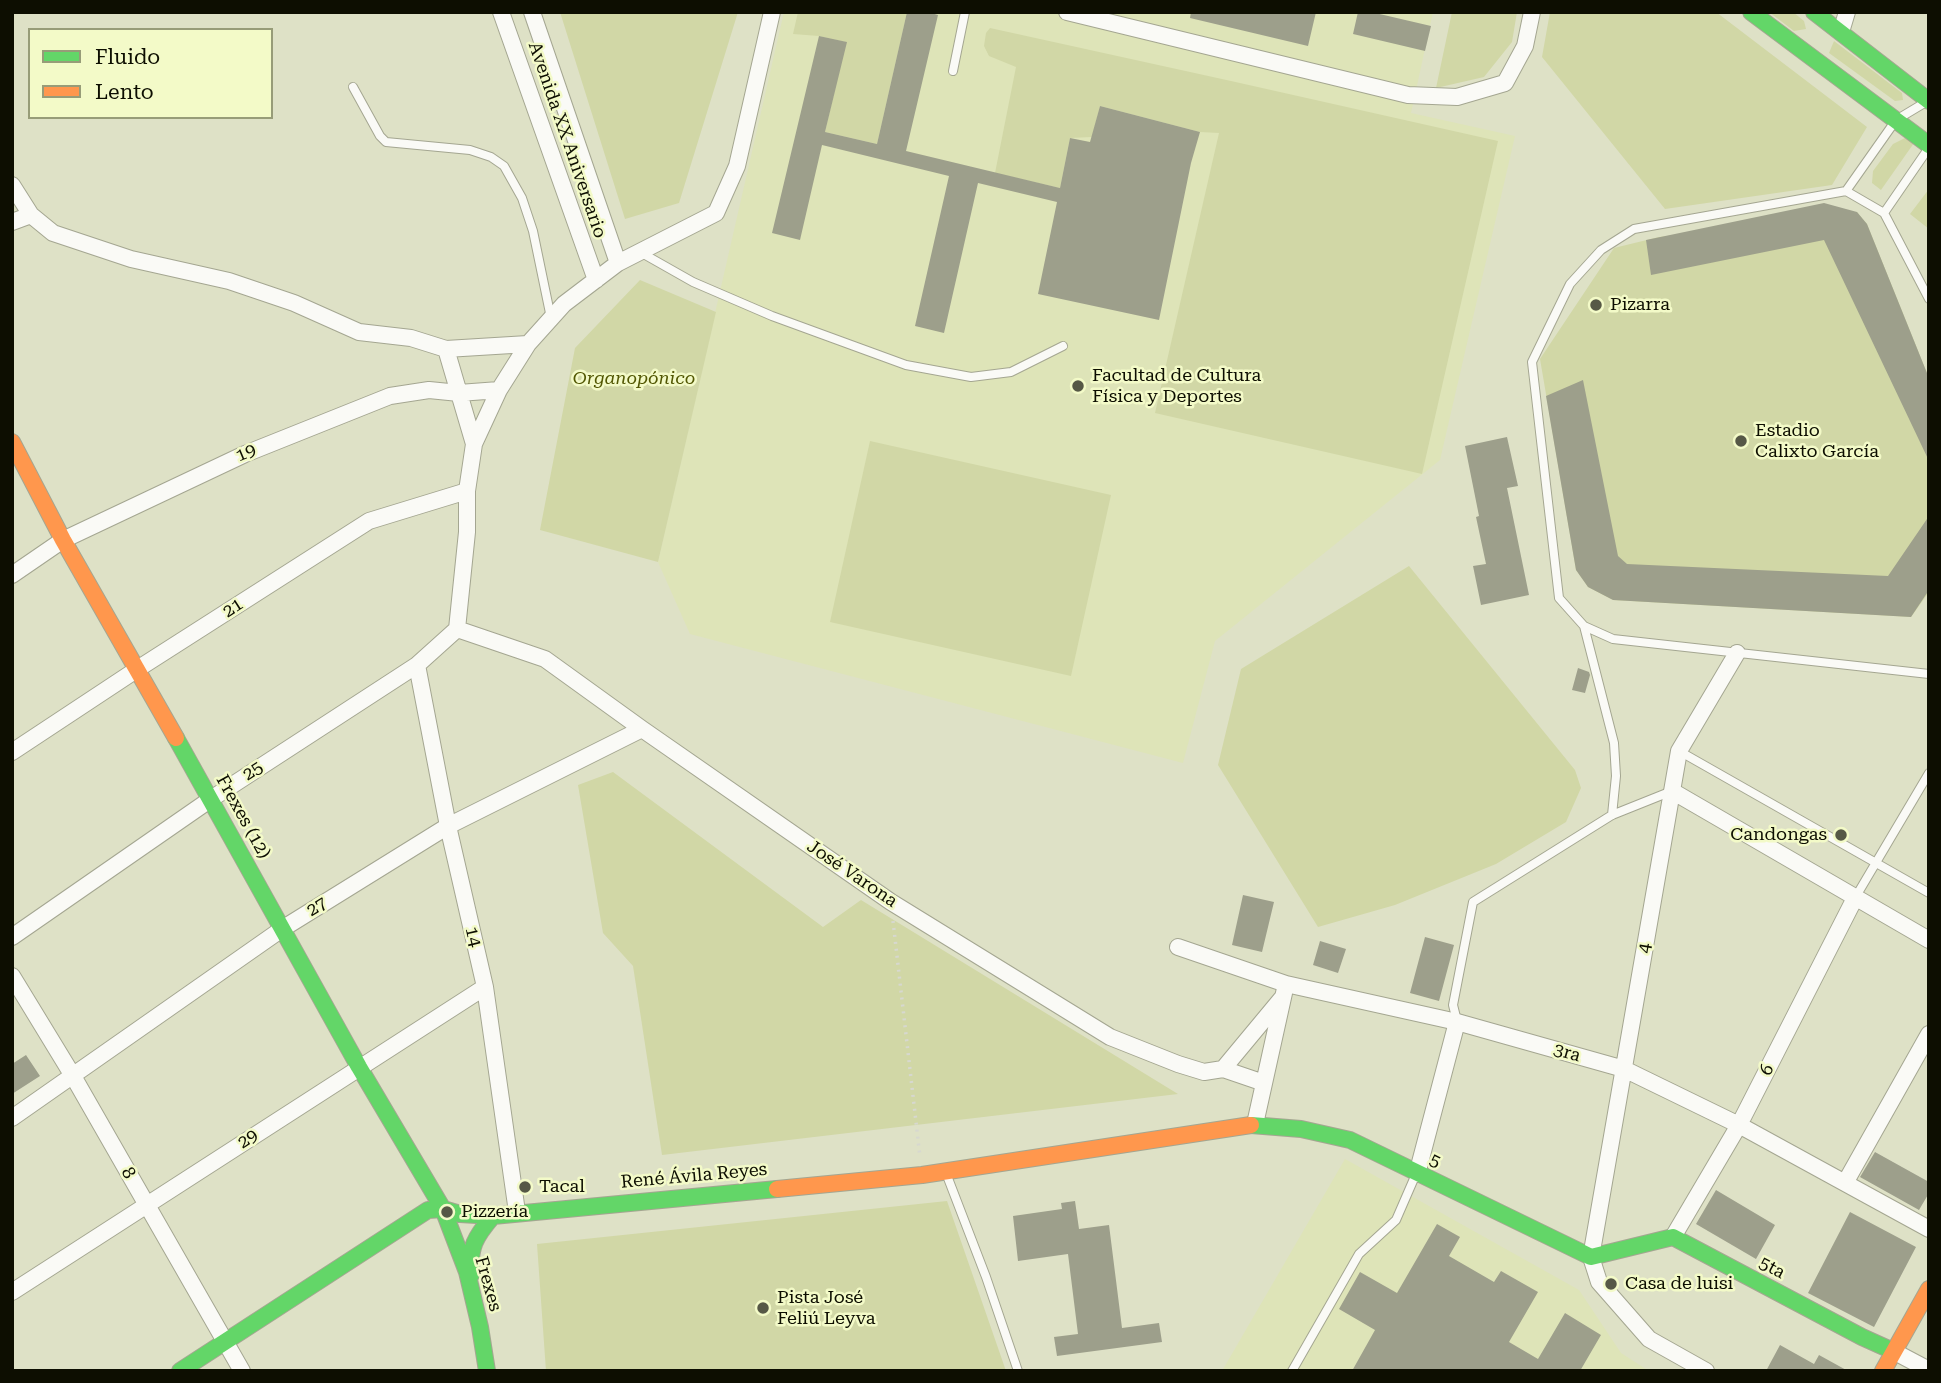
<!DOCTYPE html>
<html>
<head>
<meta charset="utf-8">
<style>
	body { margin:0 }
	#map { position:relative; width:1941px; height:1383px; overflow:hidden; background:#dee1c6; font-family:"Roboto Serif",serif }
	canvas { display:block }
	.frame { position:absolute; inset:0; border:14px solid #0d0e01; pointer-events:none }
	.legend { position:absolute; left:28px; top:28px; width:245px; height:91px; box-sizing:border-box; background:#f3fac8; border:2px solid #979c78; margin:0; padding:9px 12px; list-style:none; font-size:21px; color:#0d0e01 }
	.legend li { display:flex; align-items:center; gap:14px; height:35px }
	.legend b { width:35px; border:2px solid #979c78 }
</style>
</head>
<body>
<div id="map">
<canvas width="1941" height="1383"></canvas>
<div class="frame"></div>
<ul class="legend">
<li><b style="height:9px;background:#63d668"></b>Fluido</li>
<li><b style="height:9px;background:#ff974d"></b>Lento</li>
</ul>
</div>
<script>
const c = document.querySelector('canvas').getContext('2d');
c.lineJoin = 'round';
function paint(path, color) {
  c.fillStyle = color;
  c.fill(path, 'evenodd');
}
function stroke(path, color, width, dash) {
  c.strokeStyle = color;
  c.lineWidth = width;
  c.lineCap = dash ? 'butt' : 'round';
  c.setLineDash(dash || []);
  c.stroke(path);
}
function label(font, color, halo, rows, align = 'center') {
  c.font = font + ' "Roboto Serif",serif';
  c.lineWidth = 5;
  c.setLineDash([]);
  c.textBaseline = 'middle';
  c.strokeStyle = halo;
  c.fillStyle = color;
  for (const [text, x, y, turn = 0] of rows) {
    c.save();
    c.translate(x, y);
    c.rotate((+turn || 0) * Math.PI / 180);
    c.textAlign = isNaN(turn) ? turn : align;
    if (halo) c.strokeText(text, 0, 0);
    c.fillText(text, 0, 0);
    c.restore();
  }
}
paint(new Path2D(`
	M784 12H1059L1078 17 1079 12H1433L1411 113 1515 136 1440 460 1215 641 1183 763 690 634 658 562Z
	M1345 1159 1579 1290 1621 1353 1649 1371H1222Z`), '#dee4b8');
paint(new Path2D(`
	M560 12H738L679 203 625 219Z
	M798 12H907L877 144 825 132 846 42 819 36 793 34Z
	M1452 12H1517L1512 42 1484 77 1436 88Z
	M1550 12H1716L1867 127 1832 185 1665 209 1542 57Z
	M1769 12H1793L1804 21 1806 29 1794 31Z
	M990 28 1231 81 1498 141 1422 474 1155 413 1219 133 1200 132 1100 106 1092 137 1070 138 1060 188 995 173 1016 67 989 56 984 46 986 33Z
	M1834 41 1902 93 1903 100 1895 101 1829 53Z
	M1905 138 1914 143 1881 190 1872 183 1873 171 1893 144Z
	M1929 189V229L1910 214Z
	M1857 212 1867 224 1929 378V592L1911 617 1613 600 1588 587 1576 570 1540 359 1614 248 1659 237Z
	M640 280 716 312 658 562 540 530 575 348Z
	M870 441 1111 495 1071 676 830 622Z
	M1409 566 1575 770 1581 788 1566 822 1496 864 1395 905 1318 927 1218 765 1241 669Z
	M613 772 823 927 861 900 1178 1094 662 1155 633 966 603 933 578 785Z
	M947 1201 1006 1371H546L537 1244Z`), '#d1d7a6');
paint(new Path2D(`
	M907 12H928L938 15 906 151 1060 188 1070 138 1090 142 1100 106 1200 132 1191 163 1159 320 1038 294 1057 202 978 183 944 333 915 326 949 176 822 145 800 240 772 233 819 36 847 42 825 132 877 144Z
	M1191 12H1316L1308 46 1190 18Z
	M1358 12H1371L1431 26 1425 51 1353 34Z
	M1824 203 1857 212 1867 224 1929 378V461L1824 240 1651 275 1646 240Z
	M1583 380 1618 556 1627 564 1888 576 1929 516V590L1911 617 1613 600 1588 587 1576 570 1546 396Z
	M1507 437 1518 486 1507 488 1529 595 1481 605 1473 566 1486 564 1476 517 1479 516 1465 446Z
	M1578 668 1589 672 1590 675 1585 693 1572 690Z
	M1243 895 1274 902 1262 952 1232 945Z
	M1425 937 1454 945 1439 1001 1410 993Z
	M1320 941 1346 949 1338 973 1313 965Z
	M26 1055 40 1076 12 1094V1064Z
	M1875 1152 1929 1182V1193L1919 1210 1860 1177Z
	M1716 1190 1775 1225 1756 1259 1696 1224Z
	M1075 1201 1079 1229 1109 1225 1122 1328 1159 1323 1162 1342 1057 1356 1054 1337 1078 1334 1068 1254 1018 1261 1013 1216 1062 1209 1061 1203Z
	M1850 1212 1916 1247 1874 1327 1808 1293Z
	M1437 1224 1460 1237 1449 1256 1494 1282 1501 1271 1538 1292 1509 1342 1538 1359 1565 1313 1601 1335 1580 1371H1352L1375 1330 1339 1309 1360 1272 1397 1293Z
	M1780 1345 1814 1364 1819 1355 1848 1371H1766Z`), '#9d9f8b');
const lane = new Path2D(`
	M953 71 965 12
	M353 87 380 136 386 142 470 150 491 157 504 166 522 198 533 231 551 318
	M1846 191 1896 120 1926 102
	M1884 213 1928 149
	M640 252 693 282 772 316 906 365 971 377 1011 372 1063 346
	M1929 299 1884 213 1846 191 1634 229 1601 250 1570 284 1532 362 1559 598 1584 626 1613 639 1929 674
	M1584 626 1614 743 1616 776 1612 815
	M1679 751 1929 893
	M1855 898 1929 773
	M1457 1021 1453 1005 1473 902 1612 815 1672 791
	M946 1173 986 1277 1018 1371
	M1292 1371 1359 1254 1396 1220 1416 1174`);
const street = new Path2D(`
	M501 12 596 280
	M532 12 618 263
	M1067 12 1408 95 1457 97 1505 83 1525 46 1532 12
	M1841 32 1847 12
	M12 185 31 215 53 233 131 259 229 281 294 303 359 332 411 338 446 349 528 344
	M12 222 31 215
	M446 349 474 444
	M12 575 63 540 245 454 390 396 429 390 459 393 499 390
	M457 629 545 659 642 729 891 902 1110 1037 1178 1064 1204 1072 1223 1069 1264 1083
	M457 629 467 532V491L474 444 499 390 528 344 564 304 618 263 716 213 737 166 772 12
	M417 665 448 826 485 987 517 1212
	M12 752 136 670 369 521 467 491
	M1672 791 1929 940
	M12 937 211 799 417 665 457 629
	M1178 947 1286 984 1457 1022 1624 1069 1739 1125 1929 1229
	M12 976 73 1076 242 1371
	M1223 1069 1282 998
	M12 1118 282 929 448 826 642 729
	M1255 1124 1286 984
	M1417 1174 1457 1022
	M1845 1183 1929 1034
	M1673 1237 1739 1125 1855 898
	M12 1292 485 987
	M1893 1351 1929 1370
	M1706 1371 1649 1339 1599 1282 1591 1257 1679 751 1737 653`);
const fast = new Path2D(`
	M1751 12 1929 145
	M1814 12 1929 101
	M176 738 359 1067 443 1209 467 1272 480 1327 487 1371
	M1251 1125 1301 1129 1350 1140 1591 1257 1673 1237 1862 1337 1893 1351
	M471 1275C469 1247 475 1237 493 1216
	M180 1371 428 1210 443 1209 460 1214 493 1216 777 1189`);
const slow = new Path2D(`
	M12 442 63 540 176 738
	M777 1189 922 1175 1251 1125
	M1883 1371 1929 1289`);
stroke(lane, '#a4a691', 10);
stroke(street, '#a4a691', 18);
stroke(fast, '#a4a691', 18);
stroke(slow, '#a4a691', 18);
stroke(new Path2D(`
	M893 921 920 1157`), '#d7d8cf', 3.5, [2, 5]);
stroke(lane, '#fafaf6', 8);
stroke(street, '#fafaf6', 16);
stroke(fast, '#63d668', 16);
stroke(slow, '#ff974d', 16);
for (const [x, y, r, color] of [
	[1596,305,7,"#565846"],
	[1078,386,7,"#565846"],
	[1741,441,7,"#565846"],
	[1841,835,7,"#565846"],
	[525,1187,7,"#565846"],
	[447,1212,7,"#565846"],
	[1611,1284,7,"#565846"],
	[763,1308,7,"#565846"]
]) {
  const dot = new Path2D();
  dot.arc(x, y, r, 0, 2 * Math.PI);
  c.fillStyle = color;
  c.fill(dot);
  stroke(dot, '#f3fac8', 2.5);
}
label('18px', '#0d0e01', '#f3fac8', [
	["Avenida XX Aniversario",567,140,71],
	["19",246,453,-23],
	["21",233,608,-33],
	["25",253,771,-33],
	["Frexes (12)",243,817,61],
	["José Varona",852,874,34],
	["27",317,907,-32],
	["14",473,937,77],
	["4",1645,948,-80],
	["3ra",1567,1053,16],
	["6",1767,1070,-63],
	["29",248,1139,-33],
	["5",1435,1161,26],
	["8",128,1173,61],
	["René Ávila Reyes",694,1176,-5],
	["5ta",1772,1268,28],
	["Frexes",488,1284,74]
]);
label('18px', '#0d0e01', '#f3fac8', [
	["Pizarra",1610,305],
	["Facultad de Cultura",1092,376],
	["Física y Deportes",1092,397],
	["Estadio",1755,431],
	["Calixto García",1755,452],
	["Candongas",1827,835,"right"],
	["Tacal",539,1187],
	["Pizzería",461,1212],
	["Casa de luisi",1625,1284],
	["Pista José",777,1298],
	["Feliú Leyva",777,1319]
], 'left');
label('italic 18px', '#525703', '#f3fac8', [
	["Organopónico",634,379]
]);
</script>
</body>
</html>
